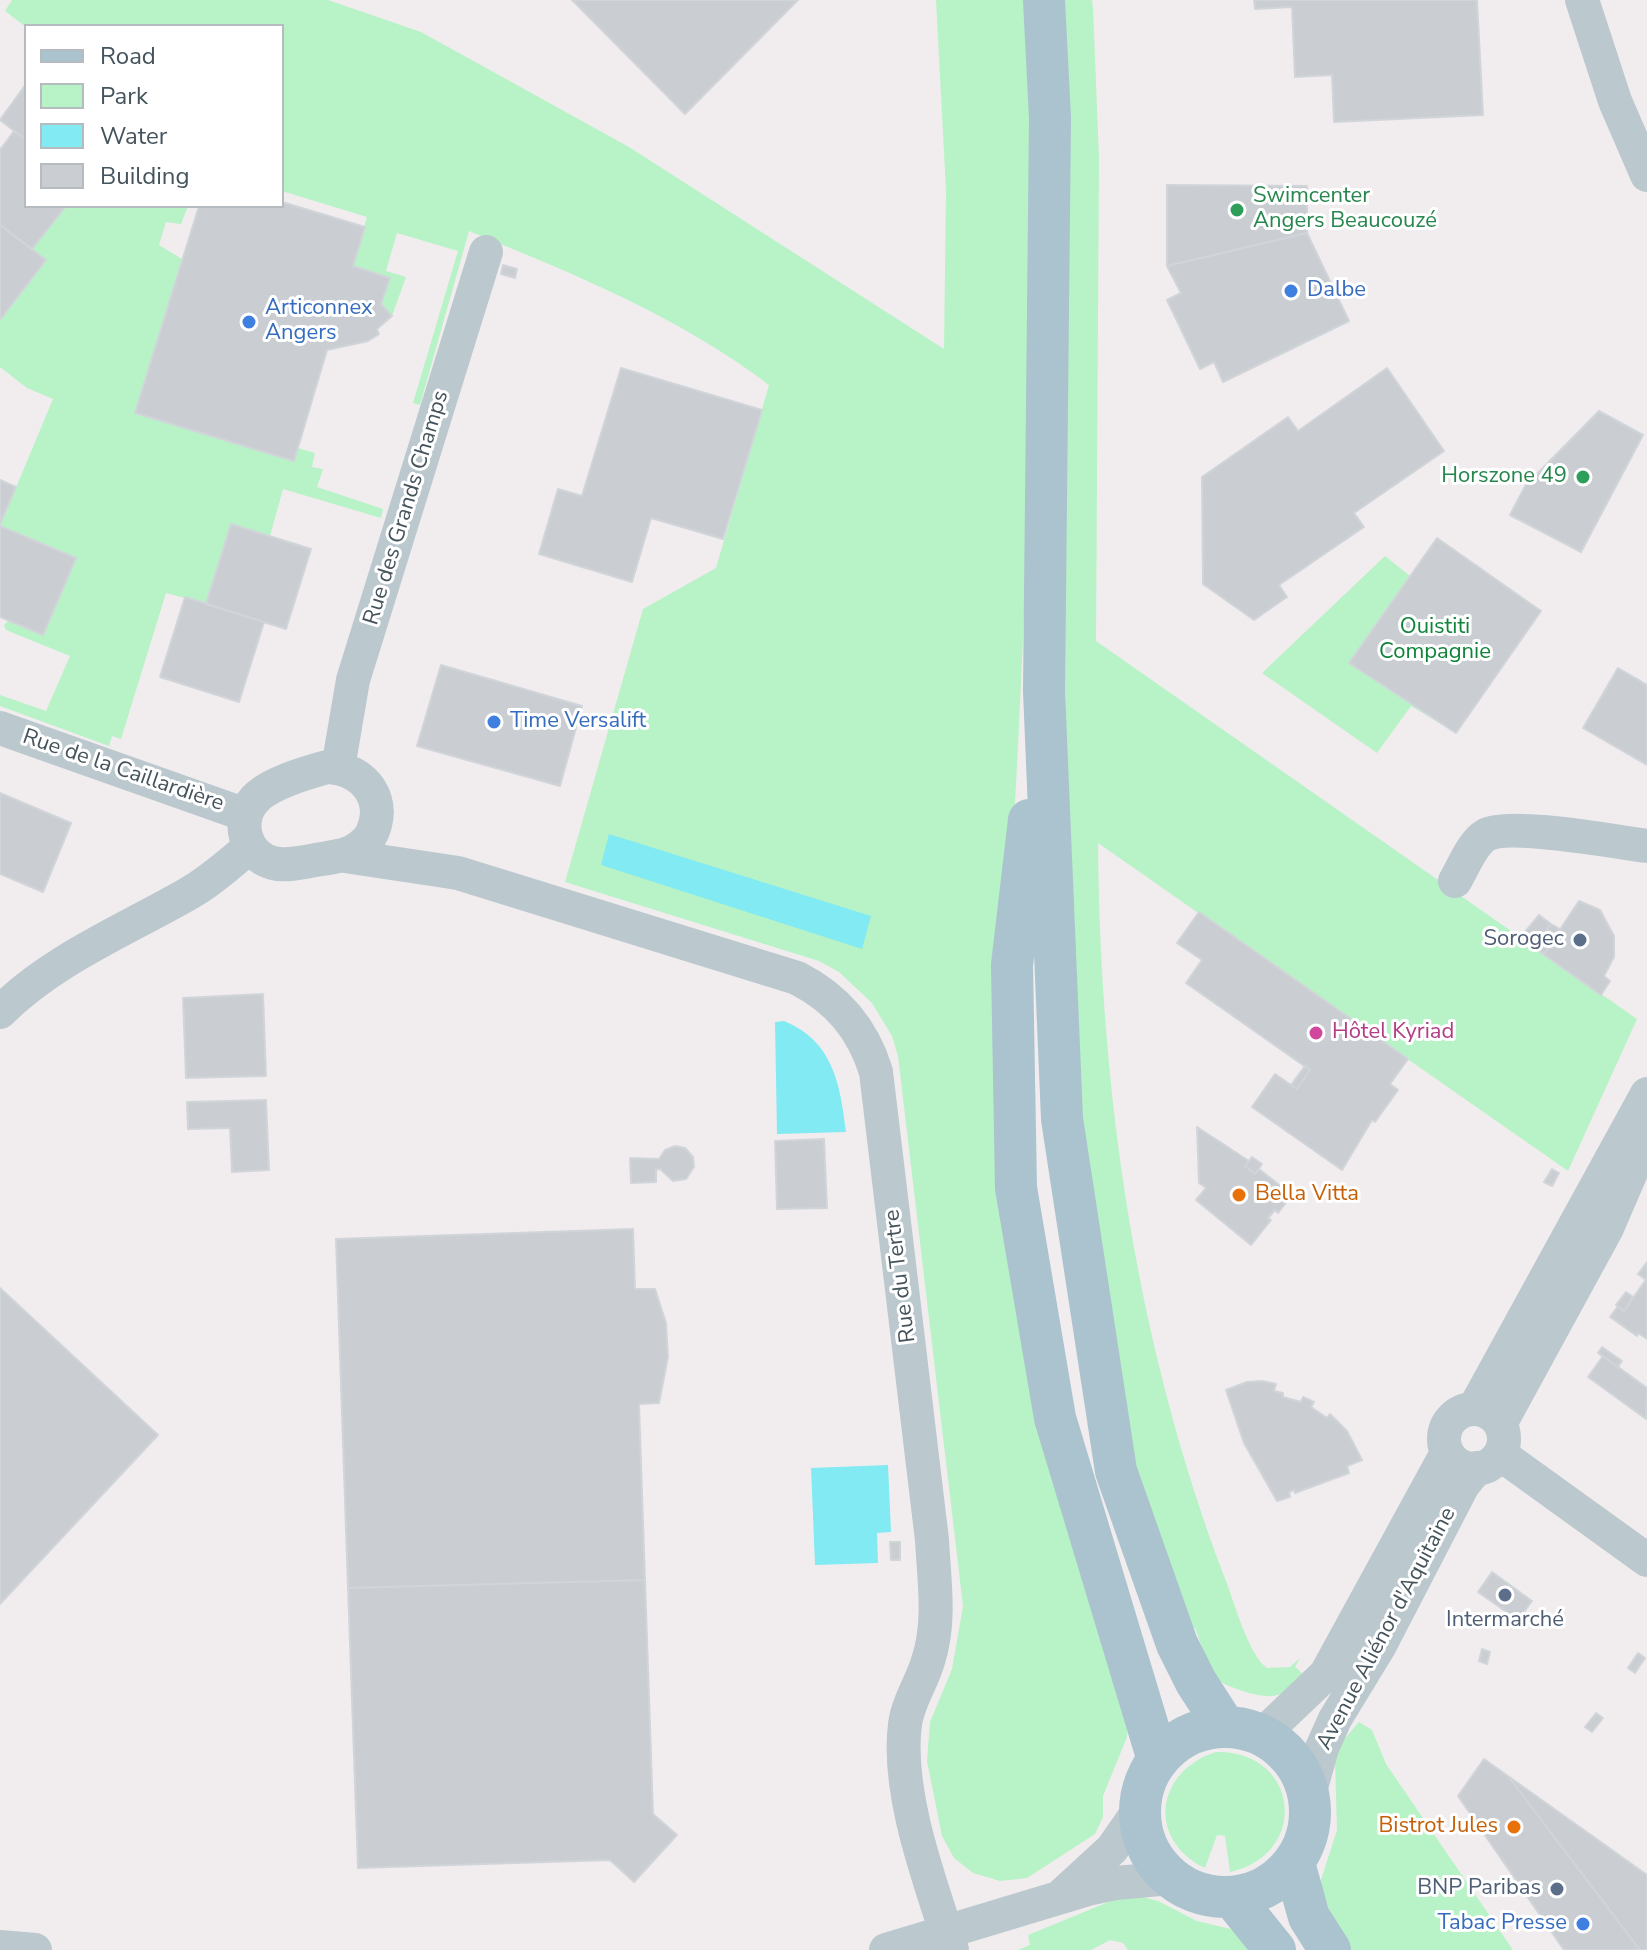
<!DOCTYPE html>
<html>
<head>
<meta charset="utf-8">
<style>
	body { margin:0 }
	#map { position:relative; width:1647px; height:1950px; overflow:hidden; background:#f1edee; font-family:"Nunito Sans",sans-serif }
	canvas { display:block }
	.legend { position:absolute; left:24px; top:24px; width:260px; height:184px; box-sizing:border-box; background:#fff; border:2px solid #b5bbbe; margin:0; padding:10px 14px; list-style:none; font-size:24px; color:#45545c }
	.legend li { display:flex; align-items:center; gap:16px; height:40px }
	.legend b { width:40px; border:2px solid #b5bbbe }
</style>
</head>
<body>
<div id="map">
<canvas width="1647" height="1950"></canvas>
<ul class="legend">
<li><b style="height:10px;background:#abc2cf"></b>Road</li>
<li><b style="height:22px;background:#b8f2c7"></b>Park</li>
<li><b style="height:22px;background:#82eaf2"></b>Water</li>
<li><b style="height:22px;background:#caced3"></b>Building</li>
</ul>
</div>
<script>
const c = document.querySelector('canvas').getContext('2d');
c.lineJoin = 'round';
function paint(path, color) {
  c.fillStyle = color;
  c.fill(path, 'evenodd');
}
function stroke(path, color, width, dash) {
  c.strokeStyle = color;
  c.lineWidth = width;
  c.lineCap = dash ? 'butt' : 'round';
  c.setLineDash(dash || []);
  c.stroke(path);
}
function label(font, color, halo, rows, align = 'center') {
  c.font = font + ' "Nunito Sans",sans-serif';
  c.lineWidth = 6;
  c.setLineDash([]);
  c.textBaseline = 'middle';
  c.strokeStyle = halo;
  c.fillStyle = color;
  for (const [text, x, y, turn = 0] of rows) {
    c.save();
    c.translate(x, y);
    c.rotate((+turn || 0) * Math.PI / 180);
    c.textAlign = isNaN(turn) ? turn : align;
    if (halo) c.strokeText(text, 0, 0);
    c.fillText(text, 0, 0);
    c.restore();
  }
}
paint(new Path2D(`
	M12 0H328L421 32 629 147 944 349 946 191 936 0H1026C1041 333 1024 665 1004 997V1071L1129 1717 1127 1737 1103 1796V1817L1095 1834 1027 1878 1000 1881 973 1873 954 1858 942 1836 927 1761 930 1722 952 1669 963 1606 898 1056 892 1036 872 1003 839 972 819 961 565 882 643 609 716 568 769 385C678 316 574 274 469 231L420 405 413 403 458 251 397 233 386 271 406 277 392 316 381 304 390 278 353 266 367 217 282 191V26L26 27 5 11Z
	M1061 0H1092L1093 8 1099 158 1096 641 1637 1019 1568 1171 1098 843C1100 1094 1136 1346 1226 1581 1234 1602 1249 1656 1267 1668L1290 1667 1300 1658 1295 1667 1302 1673C1287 1699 1270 1700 1243 1691 1235 1688 1226 1686 1220 1681 1207 1668 1202 1645 1195 1628L1181 1632 1132 1472 1067 1026Z
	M66 206H188L181 224 166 222 159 245 182 259 135 413 293 461 298 448 315 453 312 467 323 469 317 487 383 509 381 518 283 489 270 536 231 524 206 604 166 593 121 739 112 736 109 746 0 706V695L46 711 70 656 6 630 4 625 76 558 0 526 53 399 27 388 0 367V320L46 261 32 249Z
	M1437 538 1541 611 1456 733 1411 706 1377 753 1262 673 1385 556 1410 576Z
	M1359 1722 1372 1730 1386 1764 1513 1950H1343L1320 1883 1337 1830 1335 1759 1341 1743Z
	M1216 1752C1299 1750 1311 1854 1230 1872L1225 1836 1217 1835 1205 1868C1146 1839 1156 1771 1216 1752Z
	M1135 1895 1158 1901 1197 1921 1231 1929 1257 1950H1128L1123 1943 1110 1940 1091 1950H1018L1030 1945 1028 1935 1123 1896Z`), '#b8f2c7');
paint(new Path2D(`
	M609 834 871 916 862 949 601 865Z
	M784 1021C833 1041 840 1083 846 1132L777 1134 775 1022Z
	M888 1465 891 1532 877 1533 878 1563 815 1565 811 1468Z`), '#82eaf2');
const building = new Path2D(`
	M572 0H798L685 114Z
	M1254 0H1477L1483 115 1334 122 1332 75 1295 77 1292 7 1255 9Z
	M26 84V140L0 120Z
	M14 131 26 140V206H66L32 249 0 225V150Z
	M1167 185 1307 186V233L1167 266Z
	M282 202 365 227 353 266 390 278 381 304 392 316 377 329 379 334 368 341 327 350 294 461 135 413 199 206H282Z
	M0 225 46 260 0 320Z
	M1307 233 1349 321 1223 382 1214 362 1200 369 1167 300 1181 293 1167 266Z
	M503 265 517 269 515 278 501 274Z
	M621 368 762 410 723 539 651 518 632 582 539 554 558 489 582 496Z
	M1387 368 1444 451 1354 513 1364 527 1279 585 1287 597 1254 620 1203 584 1202 477 1288 417 1298 431Z
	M1599 411 1643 435 1581 552 1510 515 1531 475 1534 477Z
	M0 480 16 487 0 524Z
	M231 524 311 549 286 629 206 604Z
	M0 526 76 558 43 635 0 617Z
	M1437 538 1541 611 1456 733 1349 663Z
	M185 597 264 622 239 702 160 677Z
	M441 665 582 706 560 786 417 746Z
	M1618 668 1647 685V765L1583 728Z
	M0 793 71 823 43 892 0 874Z
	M1579 901 1600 910 1614 936V957L1604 976 1610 981 1601 995 1543 954 1557 939 1555 937Z
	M1199 912 1408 1059 1390 1084 1398 1090 1375 1122 1372 1120 1342 1170 1252 1107 1275 1074 1297 1089 1310 1070 1186 983 1202 960 1177 943Z
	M1539 915 1551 924 1547 929 1557 939 1543 954 1520 938Z
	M1551 924 1560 929 1556 934 1547 929Z
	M263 994 266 1076 186 1078 183 998Z
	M1305 1066 1310 1070 1297 1089 1291 1085Z
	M266 1100 269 1170 232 1172 230 1128 188 1129 187 1102Z
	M1197 1127 1249 1161 1245 1166 1255 1174 1259 1169 1292 1195 1278 1213 1275 1210 1268 1218 1271 1220 1251 1245 1196 1200 1206 1188 1199 1183Z
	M824 1139 827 1208 777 1209 775 1141Z
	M675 1146 685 1148 693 1157 694 1167 686 1179 673 1181 660 1169 656 1170V1182L631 1183 630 1158 659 1159 665 1150Z
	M1252 1157 1262 1164 1255 1174 1245 1166Z
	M1552 1169 1559 1173 1552 1186 1544 1182Z
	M633 1229 635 1289H655L666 1323 668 1357 659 1403 639 1404 645 1580 348 1588 336 1239Z
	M1647 1262V1278L1646 1280 1638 1274Z
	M1647 1278V1339L1638 1333 1637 1336 1610 1317 1618 1306 1624 1311Z
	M0 1288 158 1435 0 1604Z
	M1626 1292 1633 1297 1624 1311 1616 1305Z
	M1602 1347 1622 1361 1618 1367 1598 1353Z
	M1603 1356 1647 1388 1646 1419 1588 1377Z
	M1262 1381 1276 1384 1274 1391 1283 1393V1397L1301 1402 1303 1397 1314 1402 1311 1407 1327 1418 1330 1414 1347 1431 1362 1460 1347 1466 1349 1473 1295 1493 1294 1490 1289 1492 1290 1497 1277 1501 1244 1443 1226 1390 1247 1382Z
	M890 1542H900V1560H891Z
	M1492 1572 1532 1601 1518 1620 1478 1592Z
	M645 1580 653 1814 677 1835 634 1882 610 1860 358 1868 348 1588Z
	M1482 1649 1490 1652 1487 1664 1479 1661Z
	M1638 1653 1645 1658 1635 1673 1628 1668Z
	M1596 1713 1603 1718 1592 1732 1585 1727Z
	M1484 1759 1508 1776 1640 1950H1564L1458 1796Z
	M1508 1776 1647 1875V1950H1640Z`);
paint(building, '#caced3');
stroke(building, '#d1d5da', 2);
stroke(new Path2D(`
	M1582 0 1615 101 1647 175
	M0 728 246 815
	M327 767C366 769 389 802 370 837 356 854 342 856 322 859 307 861 288 867 273 863 245 856 235 821 255 799 270 783 306 773 327 767Z
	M338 768 353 680 486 252
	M345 856 458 873 797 978C838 999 863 1029 876 1072L932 1540C934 1580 941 1622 928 1661 922 1682 908 1702 905 1724 896 1794 931 1884 952 1950
	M1455 881C1463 868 1472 843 1486 835 1510 822 1616 842 1647 846
	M0 1012C52 960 123 931 186 895 210 882 229 864 250 847
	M1474 1409 1647 1094
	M1444 1439a30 30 0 1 1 60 0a30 30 0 1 1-60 0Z
	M1500 1424 1607 1228 1645 1140
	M1500 1454 1647 1560
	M1262 1735 1326 1674 1447 1453
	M1309 1795 1322 1748 1335 1719 1379 1647 1463 1485 1477 1468
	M1063 1894 1112 1849 1140 1809
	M0 1947 35 1950
	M886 1950 1088 1889 1116 1883 1171 1878`), '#bbc8ce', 34);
stroke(new Path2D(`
	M1044 0 1050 118 1044 691 1062 1119 1116 1471 1177 1644 1196 1682 1225 1727
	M1029 820 1012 965 1016 1188 1055 1418 1158 1760
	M1140 1812a85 85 0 1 1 170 0a85 85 0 1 1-170 0Z
	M1294 1863 1309 1917 1330 1950
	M1233 1898 1275 1950`), '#abc2cf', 42);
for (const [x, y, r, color] of [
	[1237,210,8,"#2e9e5b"],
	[1291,291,8,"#3f7fe0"],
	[249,322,8,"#3f7fe0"],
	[1583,477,8,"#2e9e5b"],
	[494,722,8,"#3f7fe0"],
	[1580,940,8,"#5c6f8a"],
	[1316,1033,8,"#d1479c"],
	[1239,1195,8,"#e8710a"],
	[1505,1595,8,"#5c6f8a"],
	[1514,1827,8,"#e8710a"],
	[1557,1889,8,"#5c6f8a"],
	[1583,1924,8,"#3f7fe0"]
]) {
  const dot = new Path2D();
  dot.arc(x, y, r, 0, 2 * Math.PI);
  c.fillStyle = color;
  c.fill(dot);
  stroke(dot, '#fff', 3);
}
label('22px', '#27864d', '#fff', [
	["Swimcenter",1253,197],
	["Angers Beaucouzé",1253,222],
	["Horszone 49",1567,477,"right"]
], 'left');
label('22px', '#366cbe', '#fff', [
	["Dalbe",1307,291],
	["Articonnex",265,309],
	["Angers",265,334],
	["Time Versalift",510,722],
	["Tabac Presse",1567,1924,"right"]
], 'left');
label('22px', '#45545c', '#fff', [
	["Rue des Grands Champs",407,508,-73],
	["Rue de la Caillardière",123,771,19],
	["Rue du Tertre",901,1276,-97],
	["Avenue Aliénor d'Aquitaine",1387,1629,-62]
]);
label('22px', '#10833a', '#fff', [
	["Ouistiti",1435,628],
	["Compagnie",1435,653]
]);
label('22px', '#4e5e75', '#fff', [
	["Sorogec",1564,940],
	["Intermarché",1505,1621,"center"],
	["BNP Paribas",1541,1889]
], 'right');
label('22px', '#b23c85', '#fff', [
	["Hôtel Kyriad",1332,1033]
], 'left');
label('22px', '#c56008', '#fff', [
	["Bella Vitta",1255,1195],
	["Bistrot Jules",1498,1827,"right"]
], 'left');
</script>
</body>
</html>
